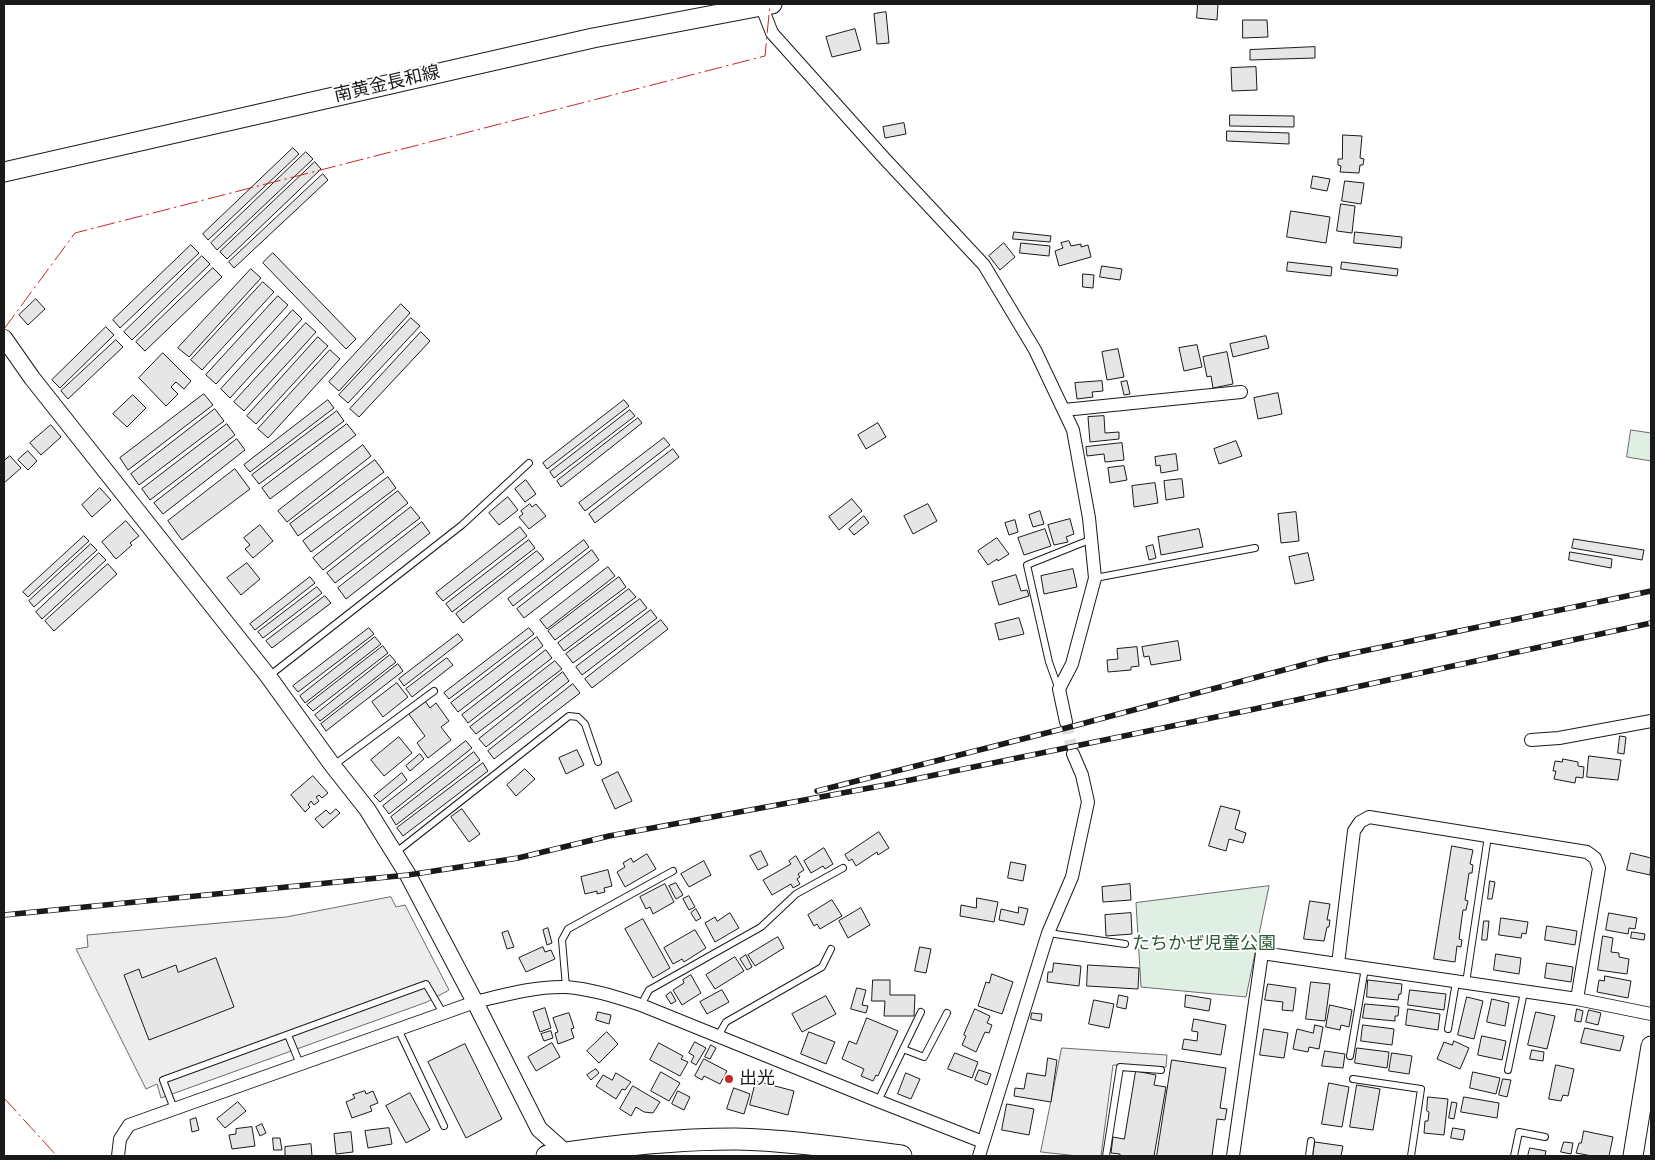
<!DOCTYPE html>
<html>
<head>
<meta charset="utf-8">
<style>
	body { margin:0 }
	#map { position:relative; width:1655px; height:1160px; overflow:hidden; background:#fff; font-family:Cabin,sans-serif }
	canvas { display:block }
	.frame { position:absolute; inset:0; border:5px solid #1a1a1a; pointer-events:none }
</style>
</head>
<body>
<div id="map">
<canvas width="1655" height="1160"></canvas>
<div class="frame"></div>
</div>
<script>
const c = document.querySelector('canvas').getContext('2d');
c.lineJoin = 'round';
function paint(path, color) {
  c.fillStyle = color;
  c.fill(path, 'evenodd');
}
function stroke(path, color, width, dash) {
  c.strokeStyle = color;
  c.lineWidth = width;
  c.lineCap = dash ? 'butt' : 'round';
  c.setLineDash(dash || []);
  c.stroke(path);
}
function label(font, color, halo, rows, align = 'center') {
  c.font = font + ' Cabin,"Noto Sans JP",sans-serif';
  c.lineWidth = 4;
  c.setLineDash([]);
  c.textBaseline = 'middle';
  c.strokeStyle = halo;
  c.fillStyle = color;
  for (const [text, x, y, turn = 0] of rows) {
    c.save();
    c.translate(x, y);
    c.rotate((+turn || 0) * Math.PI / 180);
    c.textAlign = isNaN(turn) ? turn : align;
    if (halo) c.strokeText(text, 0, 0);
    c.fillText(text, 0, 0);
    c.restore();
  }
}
const green = new Path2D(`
	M1631 430 1651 433V461L1627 457Z
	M1269 886 1246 997 1141 987 1136 903Z`);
paint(green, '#e0efe3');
stroke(green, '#6a6a6a', 1);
const parking = new Path2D(`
	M391 897 396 907 405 905 449 990 427 1002 161 1098 157 1084 146 1089 76 949 88 947 87 935 286 917Z
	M1062 1048 1167 1055 1166 1067 1113 1065 1101 1156H1078L1041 1152Z`);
paint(parking, '#ededed');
stroke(parking, '#6a6a6a', 1);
const building = new Path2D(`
	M1198 4H1218L1217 20 1197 18Z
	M886 12 889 43 877 44 874 14Z
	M1243 20H1267L1268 37 1243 38Z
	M855 29 861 50 832 57 826 37Z
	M1315 47V58L1250 60V50Z
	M1256 67 1257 90 1232 91 1231 68Z
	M1230 115 1294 116V127L1230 126Z
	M904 123 906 134 885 138 883 127Z
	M1227 131 1289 133V144L1227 141Z
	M1343 135 1362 136 1360 158 1364 159 1363 165H1360L1359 173 1340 172 1341 166 1338 165V159H1342Z
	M293 148 299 154 208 240 203 234Z
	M306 152 313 159 217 250 211 243Z
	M315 162 321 169 227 259 220 252Z
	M323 174 328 180 234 268 229 262Z
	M1313 176 1330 179 1327 191 1311 188Z
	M1345 181 1364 183 1361 204 1342 201Z
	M1341 204 1355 206 1352 233 1337 231Z
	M1291 211 1330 217 1326 243 1287 237Z
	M1014 232 1051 236 1050 242 1013 239Z
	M1355 232 1402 237 1401 248 1354 243Z
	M1069 241 1071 246 1081 244V247L1088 245 1091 257 1059 266 1055 251 1063 248 1061 243Z
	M1004 243 1015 257 1000 270 989 256Z
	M1021 243 1050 246 1049 256 1020 253Z
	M191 245 199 253 120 328 113 320Z
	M273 253 356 339 346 349 263 263Z
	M202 256 210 264 132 340 124 332Z
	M1288 262 1332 267 1331 276 1287 271Z
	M1342 262 1398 269 1397 276 1341 269Z
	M1102 266 1122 269 1120 280 1100 277Z
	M213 268 222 277 145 351 136 342Z
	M251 269 261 278 189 357 178 348Z
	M1083 274 1094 275 1093 288 1083 287Z
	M263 282 274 292 202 370 191 360Z
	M278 296 288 305 216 384 206 375Z
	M36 299 45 309 28 325 19 315Z
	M401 304 410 313 339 391 329 382Z
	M293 310 302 319 230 398 221 389Z
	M411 318 420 326 348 403 339 395Z
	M306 323 316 332 244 411 234 402Z
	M106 327 114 335 60 388 52 380Z
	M421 332 430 341 359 417 350 409Z
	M1266 336 1269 348 1233 357 1230 344Z
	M318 337 328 346 256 424 247 416Z
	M116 340 123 347 68 399 61 391Z
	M1197 345 1202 367 1184 371 1179 348Z
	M1118 349 1124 377 1107 380 1102 352Z
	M330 350 340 359 268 438 258 429Z
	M1227 352 1233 384 1213 388 1211 376 1207 377 1203 357Z
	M163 353 191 381 184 389 176 382 171 387 178 394 166 406 139 378Z
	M1102 381 1103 391 1092 392 1093 397 1077 399 1075 383Z
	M1127 381 1130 394 1124 395 1121 382Z
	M1278 393 1282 414 1258 419 1254 398Z
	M204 394 213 405 128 470 120 458Z
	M133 395 146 408 127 427 113 414Z
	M328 400 334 408 250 472 244 465Z
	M624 400 629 406 547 469 543 463Z
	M215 409 224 421 139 485 131 474Z
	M630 410 635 416 554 478 550 472Z
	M337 411 344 421 259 484 252 475Z
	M1104 416 1105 433 1119 432V439L1090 442 1088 417Z
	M638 418 642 423 561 487 557 481Z
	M878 423 886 437 866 449 858 435Z
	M227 424 235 435 150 500 142 489Z
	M347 424 356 435 270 499 262 488Z
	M51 425 61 437 41 455 30 443Z
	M664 438 670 445 585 511 579 503Z
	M237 439 245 450 163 514 154 503Z
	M1236 441 1242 456 1219 464 1214 449Z
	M1122 443 1124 460 1105 462 1104 454 1087 456 1086 447Z
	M363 445 371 456 287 522 278 511Z
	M673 449 679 457 595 523 589 514Z
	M28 451 37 461 28 470 18 460Z
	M1176 454 1178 470 1161 473 1160 465 1156 466 1155 457Z
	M10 456 21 468 4 483V461Z
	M375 460 384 472 298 536 290 524Z
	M1124 466 1127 480 1110 483 1108 468Z
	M235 469 250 489 182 540 168 521Z
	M388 477 396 488 311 552 303 541Z
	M1182 479 1184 497 1166 500 1164 481Z
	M526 480 536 494 525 502 515 489Z
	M1155 483 1158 503 1134 507 1132 486Z
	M100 488 111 500 92 517 82 505Z
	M398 491 408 503 323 570 313 558Z
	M508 497 518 510 499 525 489 513Z
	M852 499 862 511 839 530 829 517Z
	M530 504 532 507 536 504 546 516 529 529 519 517 523 514 521 511Z
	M928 504 937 521 913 534 904 516Z
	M411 507 420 518 335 583 327 573Z
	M1040 511 1044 524 1033 527 1029 515Z
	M1296 512 1299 541 1281 543 1278 514Z
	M864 516 869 523 854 535 849 529Z
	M1070 519 1074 534 1066 537 1068 542 1054 545 1048 525Z
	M1015 520 1018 532 1009 535 1005 523Z
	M126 521 139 536 130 543 132 545 116 559 102 542Z
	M422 522 430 533 346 599 338 588Z
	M260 525 273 541 253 558 245 549 250 545 244 538Z
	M520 527 527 536 443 601 436 593Z
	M1045 529 1051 546 1024 555 1018 538Z
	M1199 529 1203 547 1161 555 1158 537Z
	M84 536 89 541 28 597 23 592Z
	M997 538 1009 554 998 561 997 559 988 565 978 551Z
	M1574 539 1644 550 1642 560 1572 548Z
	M529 540 535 548 452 612 446 604Z
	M584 540 589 547 513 606 508 599Z
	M91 544 97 550 34 607 29 601Z
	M1153 545 1156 558 1149 560 1146 547Z
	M592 550 599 560 524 618 517 609Z
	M537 551 544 559 463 623 456 614Z
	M1570 552 1612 559 1611 568 1569 560Z
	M99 553 106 560 42 619 36 612Z
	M1308 553 1314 580 1295 584 1289 557Z
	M247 563 260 579 241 595 227 578Z
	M108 564 117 574 54 631 45 621Z
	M608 567 615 576 547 629 540 620Z
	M1073 569 1077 587 1044 594 1041 576Z
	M1016 575 1021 591 1027 590 1029 596 999 605 992 582Z
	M310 577 315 583 255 630 250 624Z
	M619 577 626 587 555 640 548 631Z
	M317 587 322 593 263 638 258 632Z
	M629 589 636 597 564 651 558 643Z
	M325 596 331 603 272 648 266 641Z
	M640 599 647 608 573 663 566 654Z
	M651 610 657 618 582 675 576 667Z
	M1019 618 1024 634 999 640 995 624Z
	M661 620 668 629 592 688 585 679Z
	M369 628 374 634 298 692 293 686Z
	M529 628 534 634 449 699 444 693Z
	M458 634 463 640 404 686 399 679Z
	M375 637 381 644 305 703 300 696Z
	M537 637 543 646 458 712 451 703Z
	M1178 641 1181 660 1151 665 1149 656 1144 657 1142 647Z
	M383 646 388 653 313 711 307 705Z
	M1137 647 1139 666 1131 667V670L1108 672 1107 660 1118 659 1117 649Z
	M546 650 552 658 468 723 462 715Z
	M390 655 396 662 320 721 315 715Z
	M447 658 453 665 412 697 406 689Z
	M555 661 562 669 476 734 470 727Z
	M398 664 403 671 326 731 321 724Z
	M563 672 569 681 486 747 479 739Z
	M397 683 408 697 383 717 372 702Z
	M573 684 580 693 494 759 488 751Z
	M425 701 430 708 436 703 449 721 441 727 451 740 428 758 417 743 425 736 408 713Z
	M1620 736 1626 737 1624 754 1618 753Z
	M399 737 412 753 384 776 371 760Z
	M466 741 472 748 389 814 383 806Z
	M577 750 584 765 566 774 559 758Z
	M474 752 480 760 396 825 391 817Z
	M420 754 424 759 410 771 406 766Z
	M1589 756 1621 760 1618 780 1587 777Z
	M1563 759 1578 762V766L1584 767 1583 778 1576 777 1575 783 1554 779 1556 771H1553L1555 761 1562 762Z
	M483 763 488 771 403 836 397 828Z
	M525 769 535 779 516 796 507 785Z
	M618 772 632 801 615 809 602 780Z
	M402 773 407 780 380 802 374 796Z
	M313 776 328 793 322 798 319 795 316 797 319 801 314 805 311 801 308 805 310 807 305 812 291 795Z
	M1221 806 1240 811 1235 829 1246 833 1243 843 1229 839 1226 851 1209 846Z
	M336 809 340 813 323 828 315 819 326 810 330 814Z
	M462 809 480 834 469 842 451 817Z
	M879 832 889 848 878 855 877 852 856 866 852 859 849 861 845 855Z
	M1452 846 1473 850 1470 864 1473 865 1472 873H1469L1465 900 1468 901 1466 910H1463L1459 939 1462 940 1461 947 1457 946 1455 962 1434 959Z
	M824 848 833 864 825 869 823 866 811 873 804 861Z
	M761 851 768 865 758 870 750 856Z
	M1631 853 1651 858 1650 875 1627 870Z
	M647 854 656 869 625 887 617 872 625 867 623 863 631 858 633 862Z
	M796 856 804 870 798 874 800 877 797 879 800 884 793 888 791 884 772 895 763 880 791 864 789 861Z
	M704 861 711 875 689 887 681 874Z
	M1011 862 1026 865 1023 881 1008 878Z
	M608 870 612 886 604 888 605 892 597 894V891L585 894 581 877Z
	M1490 881 1495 882 1492 899H1488Z
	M676 883 683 895 676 899 669 886Z
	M665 884 674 902 653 914 650 907 646 909 640 897Z
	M1130 884 1131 900 1103 902 1102 887Z
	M689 896 695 907 689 910 683 899Z
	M977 898 998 902 994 922 960 916 961 905 976 908Z
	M832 900 842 916 820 929 817 924 814 926 808 915Z
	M1310 901 1330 904 1327 920H1330L1329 927H1327L1324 941 1304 939Z
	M1019 907 1028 909 1024 925 999 920 1001 909 1018 913Z
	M861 908 870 925 848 938 839 921Z
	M696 909 701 918 696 921 691 913Z
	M730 913 739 928 715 942 705 923 715 917 717 921Z
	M1131 913 1132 934 1106 936 1105 915Z
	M1609 913 1637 918 1635 929 1629 928 1628 934 1606 930Z
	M1501 918 1528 922 1526 934 1522 933 1521 938 1499 935Z
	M643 919 670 968 653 978 625 929Z
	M1484 921H1489L1487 940H1482Z
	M1547 926 1577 931 1575 945 1545 940Z
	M548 928 552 943 547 945 543 930Z
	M695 930 706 948 684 962 682 959 673 964 664 948Z
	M508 931 514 947 507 949 502 933Z
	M1632 932 1645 934 1644 940 1631 938Z
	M1603 936 1613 938 1611 952 1619 953V957L1629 959 1627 974 1598 970Z
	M778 937 784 948 755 966 748 955Z
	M543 947 545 952 551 950 555 959 526 972 519 958Z
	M920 947 931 949 926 973 915 971Z
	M1496 954 1521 958 1519 974 1494 970Z
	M746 955 752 967 747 970 740 959Z
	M735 957 744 971 715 989 706 975Z
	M216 958 234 1007 149 1040 124 975 139 969 142 978 176 965 178 972Z
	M1054 963 1081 966 1079 986 1047 982 1048 972H1052Z
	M1547 963 1573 967 1571 982 1545 978Z
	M1088 965 1139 968 1138 989 1087 986Z
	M992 974 1013 982 1002 1014 978 1006 986 982 989 983Z
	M691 975 701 993 682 1005 673 990 684 983 683 980Z
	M1605 976 1631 981 1628 998 1597 992 1599 980 1604 981Z
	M873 980H890V995H915L914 1016H884L885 1001H872Z
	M1368 980 1402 984 1401 994H1399L1398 1000 1367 997Z
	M1311 982 1330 984 1325 1021 1306 1019Z
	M1268 984 1296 988 1293 1011 1282 1010 1283 1002 1265 1000Z
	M857 988 866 990 862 1005 868 1006 866 1013 851 1009Z
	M722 990 729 1002 707 1014 700 1002Z
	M1410 990 1446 994 1444 1010 1408 1005Z
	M671 992 676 1001 671 1004 666 996Z
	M1119 995 1128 997 1126 1009 1117 1007Z
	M1186 995 1211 999 1209 1011 1185 1007Z
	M826 996 836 1014 802 1032 792 1014Z
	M1467 997 1483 1001 1474 1039 1458 1035Z
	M1492 999 1509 1003 1505 1026 1487 1022Z
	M1094 1000 1114 1004 1109 1028 1089 1024Z
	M1365 1004 1399 1007 1398 1016H1395V1021L1363 1018Z
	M1330 1005 1352 1010 1349 1027 1341 1025 1340 1030 1326 1027Z
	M545 1008 551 1028 540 1032 533 1012Z
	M975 1009 990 1016 987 1023 992 1025 989 1033 985 1032 976 1052 962 1045 966 1036 964 1035Z
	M1408 1009 1440 1014 1438 1030 1406 1025Z
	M1577 1009 1583 1011 1581 1022 1575 1021Z
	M1589 1010 1601 1013 1598 1025 1586 1022Z
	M598 1012 611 1015 609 1024 596 1020Z
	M1536 1012 1555 1016 1547 1049 1528 1045Z
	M569 1013 574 1028 571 1029 574 1038 558 1044 555 1033 558 1032 553 1018Z
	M1032 1013 1042 1014 1041 1021 1031 1019Z
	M867 1018 898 1031 878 1076 876 1075 873 1081 861 1076 864 1069 842 1059 849 1041 856 1044Z
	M1194 1019 1226 1025 1221 1055 1182 1049 1184 1039 1197 1041 1198 1032 1192 1031Z
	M1315 1025 1323 1027 1319 1049 1309 1047 1308 1052 1293 1049 1297 1029 1313 1033Z
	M1363 1025 1394 1029 1392 1045 1361 1041Z
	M1585 1028 1624 1036 1620 1051 1581 1043Z
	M1264 1029 1288 1033 1284 1058 1260 1055Z
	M551 1031 553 1038 544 1041 541 1034Z
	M607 1032 618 1044 599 1063 587 1051Z
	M809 1032 835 1042 826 1064 801 1054Z
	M1482 1036 1506 1041 1502 1060 1478 1055Z
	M1454 1041 1469 1048 1460 1069 1437 1059 1444 1042 1452 1045Z
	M695 1042 706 1048 696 1065 691 1062 694 1056 689 1053Z
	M552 1043 560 1057 536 1071 528 1057Z
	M659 1043 683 1056 681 1059 688 1062 680 1076 650 1060Z
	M465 1044 502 1119 466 1138 428 1062Z
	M711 1045 716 1048 710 1059 705 1057Z
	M1357 1048 1389 1052 1387 1068 1355 1063Z
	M1532 1050 1544 1052 1543 1061 1530 1059Z
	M1325 1051 1345 1054 1343 1068 1322 1066Z
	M955 1053 978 1062 972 1078 948 1069Z
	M1392 1053 1412 1056 1409 1074 1389 1071Z
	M1048 1058 1057 1060 1051 1102 1014 1096 1015 1088 1024 1089 1027 1073 1045 1076Z
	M704 1059 727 1071 720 1084 704 1076 702 1080 695 1076Z
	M1172 1060 1226 1068 1220 1108 1227 1109 1225 1120 1217 1119 1212 1156H1157Z
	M1556 1065 1574 1069 1568 1096 1563 1095 1561 1101 1549 1099Z
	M596 1069 599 1073 591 1080 587 1075Z
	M979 1070 991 1074 987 1085 975 1080Z
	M1136 1071 1156 1075 1154 1085 1166 1087 1154 1156H1120V1154L1111 1153 1113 1137 1124 1139Z
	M661 1072 680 1083 669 1101 651 1091Z
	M1473 1072 1500 1078 1496 1094 1470 1088Z
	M616 1073 631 1082 625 1090 622 1089 616 1099 596 1086 603 1075 612 1080Z
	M906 1073 920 1079 911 1099 898 1094Z
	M1503 1079 1511 1080 1507 1097 1499 1095Z
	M756 1081 794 1091 788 1115 750 1105Z
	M1329 1083 1349 1087 1342 1127 1322 1124Z
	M1357 1085 1380 1089 1373 1130 1350 1127Z
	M633 1086 660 1102 653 1113 644 1112 636 1107 631 1116 620 1109Z
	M734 1088 750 1094 744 1114 727 1109Z
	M365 1091 366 1094 373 1091 378 1103 370 1106 372 1111 352 1118 346 1102 355 1098 353 1095Z
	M678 1091 690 1097 684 1110 672 1104Z
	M410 1093 430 1130 406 1143 386 1106Z
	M1428 1097 1448 1099 1444 1135 1424 1133 1425 1121H1428L1429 1112 1427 1111Z
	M1464 1097 1499 1103 1497 1118 1461 1112Z
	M238 1102 246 1111 225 1128 217 1119Z
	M1452 1102 1457 1103 1454 1119 1449 1118Z
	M1007 1104 1034 1109 1029 1135 1002 1130Z
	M196 1118 199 1130 192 1132 190 1120Z
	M262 1124 266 1133 260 1136 256 1127Z
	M252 1127 255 1146 232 1149 229 1135 236 1134V1129Z
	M389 1128 392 1144 368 1148 365 1131Z
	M1453 1128 1465 1130 1463 1140 1451 1138Z
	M1584 1131 1613 1137 1609 1156H1592L1576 1153 1579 1143H1581Z
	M351 1132 353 1152 336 1154 334 1134Z
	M273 1138H280L282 1150H274Z
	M1315 1142 1343 1146 1341 1156H1313Z
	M1564 1142 1573 1143 1571 1154 1561 1152Z
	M311 1144 312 1156H285V1147Z
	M1530 1148 1546 1151 1545 1156H1528Z`);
paint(building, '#e6e6e6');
stroke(building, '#1a1a1a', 1);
stroke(new Path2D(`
	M1066 722 1073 754`), '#ddd', 12, [12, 6]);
const service = new Path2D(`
	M1095 578 1255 548
	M269 676 462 525 529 463
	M1058 687 1049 662 1027 565 1092 539
	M334 765 434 691
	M395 853 569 716 578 717 585 724 598 762
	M1048 933 1125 944
	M1466 983 1488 836
	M566 987 562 940 568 929 673 871
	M641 1005 649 990 761 927 796 894 843 868
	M398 1029 444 1126
	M1448 1029 1456 982
	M288 1035 300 1064
	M718 1036 726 1022 822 967 831 949
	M903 1049 924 1057 947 1013
	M1350 1056 1365 968
	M1508 1070 1524 992
	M1353 1079 1421 1089 1411 1156
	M878 1101 921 1012
	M174 1109 163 1080 426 984 443 1013
	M1106 1156 1120 1067 1161 1070
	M1309 1156 1311 1141
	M1514 1156 1519 1132 1545 1137`);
const minor = new Path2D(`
	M761 5 772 33 884 158 984 265 1035 350 1073 430 1089 518 1095 578 1072 664 1059 689 1066 722
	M1064 410 1241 392
	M1531 740 1559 738 1651 721
	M1338 964 1354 831 1360 822 1369 817 1587 852 1595 858 1599 868 1577 999
	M118 1156 120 1139 129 1125 475 1002C504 995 536 986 566 987 592 989 616 997 641 1005L878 1101 983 1142
	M979 1156 1048 933 1072 877 1088 802 1082 775 1073 754
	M1233 1156 1262 953 1577 999 1651 1014`);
const tertiary = new Path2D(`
	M4 338 32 378 268 676 333 766 367 809 408 875 475 1002 539 1129 566 1153`);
const secondary = new Path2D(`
	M4 172 593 38 772 4
	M1633 1156 1651 1046`);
const trunk = new Path2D(`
	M547 1156C609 1146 672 1139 735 1139 791 1140 846 1149 901 1156`);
stroke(service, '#1a1a1a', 8);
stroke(minor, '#1a1a1a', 14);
stroke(tertiary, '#1a1a1a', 18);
stroke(secondary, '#1a1a1a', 21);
stroke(trunk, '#1a1a1a', 23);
stroke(service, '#fff', 6);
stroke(minor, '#fff', 12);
stroke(tertiary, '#fff', 16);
stroke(secondary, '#fff', 19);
stroke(trunk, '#fff', 21);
const rail = new Path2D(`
	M817 791 1066 728 1325 659 1651 591
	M4 915 408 875 518 858 609 836 891 784 1250 710 1651 623`);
stroke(rail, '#1a1a1a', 5.5);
stroke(rail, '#fff', 4, [11]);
stroke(new Path2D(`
	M4 329 75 233 765 56 770 4
	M4 1098 57 1156`), '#c62828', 1, [18, 4, 2.5, 4]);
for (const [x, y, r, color] of [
	[729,1079,5,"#c62828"]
]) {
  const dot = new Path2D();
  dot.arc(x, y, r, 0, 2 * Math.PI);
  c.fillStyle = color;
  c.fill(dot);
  stroke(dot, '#fff', 2);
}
label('18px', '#1a1a1a', '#fff', [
	["南黄金長和線",387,84,-13]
]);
label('18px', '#2b5a34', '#fff', [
	["たちかぜ児童公園",1204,944]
]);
label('18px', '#1a1a1a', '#fff', [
	["出光",739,1079]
], 'left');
</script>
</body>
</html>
